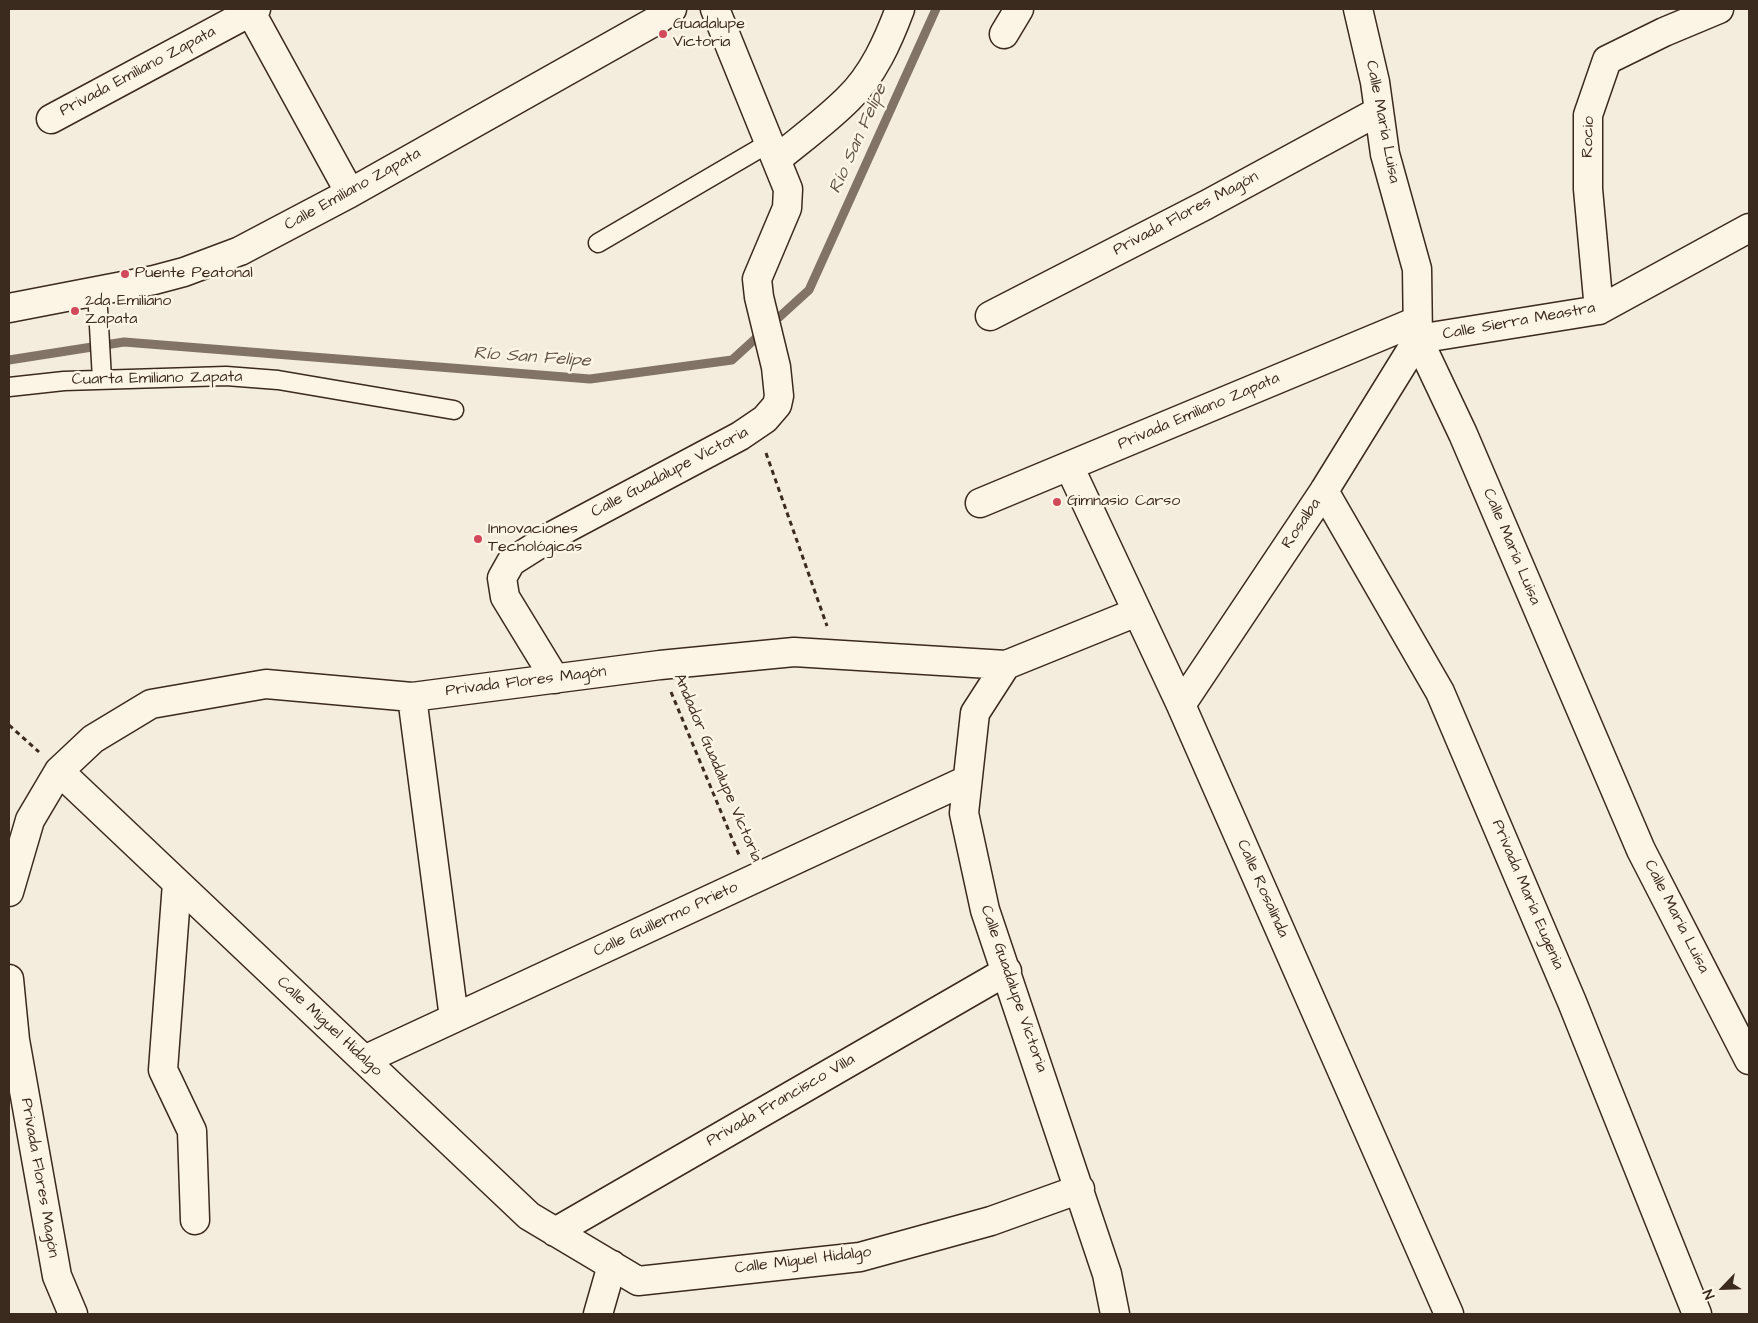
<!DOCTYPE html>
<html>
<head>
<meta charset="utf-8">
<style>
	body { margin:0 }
	#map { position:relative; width:1758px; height:1323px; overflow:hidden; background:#f4eddd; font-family:"Architects Daughter",sans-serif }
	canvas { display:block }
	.frame { position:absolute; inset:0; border:10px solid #3b2a1e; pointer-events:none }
	.north { position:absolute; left:1698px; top:1263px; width:50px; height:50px; -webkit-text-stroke:4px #fcf5e5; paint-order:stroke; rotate:246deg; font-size:14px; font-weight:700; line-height:20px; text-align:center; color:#3b2a1e }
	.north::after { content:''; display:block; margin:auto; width:18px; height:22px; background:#3b2a1e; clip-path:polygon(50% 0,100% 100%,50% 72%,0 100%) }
</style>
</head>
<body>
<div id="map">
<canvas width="1758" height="1323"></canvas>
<div class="frame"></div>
<div class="north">N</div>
</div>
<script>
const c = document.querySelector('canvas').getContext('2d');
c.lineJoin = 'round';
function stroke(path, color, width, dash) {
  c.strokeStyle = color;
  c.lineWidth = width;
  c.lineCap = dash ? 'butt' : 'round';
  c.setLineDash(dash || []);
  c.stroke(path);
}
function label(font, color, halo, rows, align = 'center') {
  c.font = font + ' "Architects Daughter",sans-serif';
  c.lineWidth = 5;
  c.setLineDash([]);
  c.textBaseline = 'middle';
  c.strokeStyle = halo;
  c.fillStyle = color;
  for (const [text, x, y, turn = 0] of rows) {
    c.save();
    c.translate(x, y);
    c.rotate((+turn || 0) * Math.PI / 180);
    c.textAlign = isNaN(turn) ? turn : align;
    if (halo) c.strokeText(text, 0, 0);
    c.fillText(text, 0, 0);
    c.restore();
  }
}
stroke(new Path2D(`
	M9 360 124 342 590 379 732 360 809 290 936 9`), '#817466', 9);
const lane = new Path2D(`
	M598 243 769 143
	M97 291 102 379
	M9 387 64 381 226 376 278 380 454 410`);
const street = new Path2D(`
	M249 9 350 193
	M1358 9 1375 82 1385 154 1417 269 1418 339 1463 434 1641 850 1749 1060
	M1004 34 1019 9
	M51 119 256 9
	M777 159C800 140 826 121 848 99 873 75 888 41 900 9
	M9 308 154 280 184 272 240 251 350 193 659 19 672 9
	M1599 310 1588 189V115L1607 60 1664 32 1719 9
	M990 316 1206 205 1379 111
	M1069 466 1181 705 1449 1314
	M1324 491 1440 692 1572 1002 1697 1314
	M980 503 1417 321
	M1006 665 975 713 964 813 985 910 1107 1274 1115 1314
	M555 679 505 597 502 578 511 562 552 536 740 436 765 419 777 405 779 396 776 367 759 297 757 279 787 208 788 189 715 9
	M412 697 454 1018
	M1181 705 1324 491 1418 339 1599 310 1749 228
	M59 771 529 1216 638 1281 860 1257 991 1221 1080 1189
	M177 883 163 1070 192 1131 195 1220
	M9 892 30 820 59 771 93 739 151 704 266 684 412 697 660 665 794 652 1006 665 1137 612
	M9 979 15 1040 57 1276 73 1314
	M364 1060 967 780
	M555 1232 1007 971
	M598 1314 612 1265`);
stroke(lane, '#3b2a1e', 21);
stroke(street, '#3b2a1e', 31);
stroke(new Path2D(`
	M766 453 827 626
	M671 692 739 855
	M9 725 39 752`), '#3b2a1e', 3, [5, 4]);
stroke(lane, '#fcf5e5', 18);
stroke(street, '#fcf5e5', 28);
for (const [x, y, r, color] of [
	[663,34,5,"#d1495b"],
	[125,274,5,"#d1495b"],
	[75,311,5,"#d1495b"],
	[1057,502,5,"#d1495b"],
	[478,539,5,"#d1495b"]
]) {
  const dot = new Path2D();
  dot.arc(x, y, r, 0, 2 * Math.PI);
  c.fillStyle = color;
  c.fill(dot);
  stroke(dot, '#fcf5e5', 2);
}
label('16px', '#3b2a1e', '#fcf5e5', [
	["Guadalupe",673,25],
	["Victoria",673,43],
	["Puente Peatonal",135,274],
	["2da Emiliano",85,302],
	["Zapata",85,320],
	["Gimnasio Carso",1067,502],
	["Innovaciones",488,530],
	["Tecnológicas",488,548]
], 'left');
label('16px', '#3b2a1e', '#fcf5e5', [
	["Privada Emiliano Zapata",138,72,-28],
	["Calle María Luisa",1382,122,79],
	["Rocio",1589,137,-88],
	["Calle Emiliano Zapata",353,190,-29],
	["Privada Flores Magón",1186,214,-28],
	["Calle Sierra Meastra",1519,322,-10],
	["Cuarta Emiliano Zapata",157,379,-1],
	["Privada Emiliano Zapata",1199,412,-23],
	["Calle Guadalupe Victoria",670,473,-28],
	["Rosalba",1302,524,-56],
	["Calle María Luisa",1511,547,67],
	["Privada Flores Magón",526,682,-7],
	["Andador Guadalupe Victoria",717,768,67],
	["Calle Rosalinda",1262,889,66],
	["Privada María Eugenia",1527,895,67],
	["Calle María Luisa",1676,917,63],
	["Calle Guillermo Prieto",666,920,-25],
	["Calle Guadalupe Victoria",1013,989,71],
	["Calle Miguel Hidalgo",329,1027,43],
	["Privada Francisco Villa",781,1101,-30],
	["Privada Flores Magón",39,1178,80],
	["Calle Miguel Hidalgo",803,1261,-7]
]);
label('italic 18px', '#645548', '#fcf5e5', [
	["Río San Felipe",859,139,-66],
	["Río San Felipe",532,358,4]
]);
</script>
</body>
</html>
